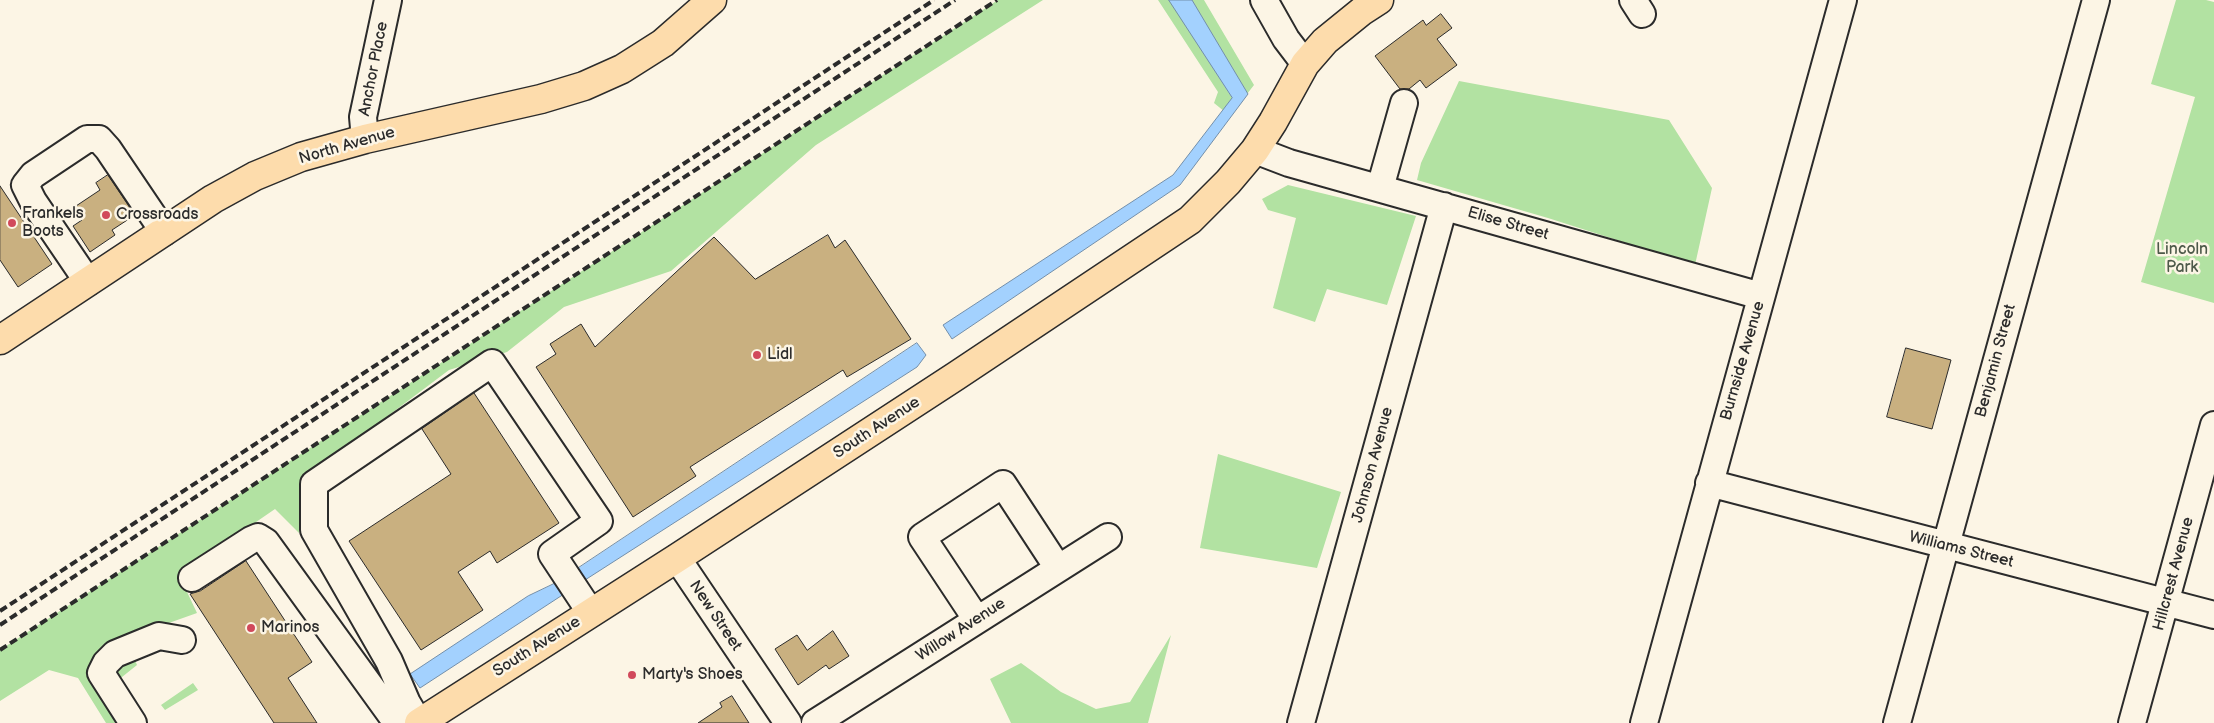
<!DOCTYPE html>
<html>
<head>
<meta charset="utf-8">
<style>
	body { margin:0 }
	canvas { display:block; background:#fcf5e5 }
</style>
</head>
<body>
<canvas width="2214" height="723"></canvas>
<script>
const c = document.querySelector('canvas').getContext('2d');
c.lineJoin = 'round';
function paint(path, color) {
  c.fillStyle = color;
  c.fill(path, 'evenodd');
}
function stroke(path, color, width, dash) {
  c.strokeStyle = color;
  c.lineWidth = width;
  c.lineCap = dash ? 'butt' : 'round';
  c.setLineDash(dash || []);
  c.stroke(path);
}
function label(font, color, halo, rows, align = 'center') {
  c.font = font + ' "Balsamiq Sans",sans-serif';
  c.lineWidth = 5;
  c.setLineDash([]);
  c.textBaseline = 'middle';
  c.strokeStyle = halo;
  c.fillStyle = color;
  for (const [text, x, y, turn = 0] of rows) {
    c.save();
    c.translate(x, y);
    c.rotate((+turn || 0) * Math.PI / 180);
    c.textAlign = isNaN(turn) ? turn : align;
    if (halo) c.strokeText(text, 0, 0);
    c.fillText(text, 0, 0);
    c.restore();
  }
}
paint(new Path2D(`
	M998 0H1043L816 145 671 271 564 307 507 352 449 370 304 479 299 533 275 509 179 575 197 613 166 624 95 656 133 723H106L78 678 49 670 0 701V650Z
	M1158 0H1204L1254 85 1230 116 1214 103 1218 92Z
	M2176 0H2206L2214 2V303L2141 282 2195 97 2151 84Z
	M1459 81 1669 120 1712 188 1695 265 1548 218 1417 180 1421 163Z
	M1288 185 1416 216 1387 305 1327 289 1315 322 1273 308 1296 218 1268 210 1262 199Z
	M1218 454 1341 492 1317 568 1200 548Z
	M1171 635 1148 723H1011L990 679 1021 663 1061 692 1096 709 1130 702Z
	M131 651 137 665 112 685 106 666Z
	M193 683 198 690 165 710 161 705Z`), '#b2e2a2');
const water = new Path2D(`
	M1169 0H1192L1248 94 1180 185 952 339 943 325 1173 175 1232 98Z
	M917 343 926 355 917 367 585 580 577 569Z
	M556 583 564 594 420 688 410 674 528 596Z`);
paint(water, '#a3d1fe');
stroke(water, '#738faa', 1);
const building = new Path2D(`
	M1441 14 1452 28 1437 39 1457 65 1426 88 1420 80 1409 89H1400L1375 56 1423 20 1426 25Z
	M108 175 135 215 112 230 115 235 90 252 73 226 82 220 73 208 100 190 96 183Z
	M0 186 52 264 18 287 0 260Z
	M828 235 835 248 845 240 911 339 847 377 843 370 690 467 696 476 633 517 536 367 556 354 550 344 581 324 595 347 714 237 755 279Z
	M1906 348 1951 360 1932 429 1887 417Z
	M474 393 559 523 497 563 490 551 458 572 483 610 421 650 349 541 451 474 422 429Z
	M246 561 312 662 288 678 317 723H274L190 594 200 591Z
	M833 631 849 656 829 669 826 665 798 685 775 649 797 635 807 650Z
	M732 696 749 723H698L722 707 720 703Z`);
paint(building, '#c9b080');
stroke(building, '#2b2b2b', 1);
const minor = new Path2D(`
	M1264 0 1286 39 1305 64
	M1633 0 1642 14
	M365 139 363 117 388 0
	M1255 150 1289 163 1761 296
	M1380 188 1404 103
	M88 282 33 201 25 185 33 175 87 139H99L108 149 164 232
	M1709 483 2214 615
	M677 558 788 723
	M192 578 251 540 258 537 266 542 397 723
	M977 620 922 537 1003 484 1058 568
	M133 723 101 673 106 663 115 654 159 636 182 640
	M419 723 407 703 389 661 314 530V484L492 363 599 521 552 554 591 613
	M815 723 1108 537
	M1301 723 1444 206
	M1644 723 1843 0
	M1897 723 2096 0
	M2132 723 2214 425`);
const major = new Path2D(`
	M0 340 213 199 255 176 301 157 365 139 541 99 584 86 622 69 663 43 712 0
	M419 723 677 558 956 376 1190 220 1228 182 1255 150 1273 122 1305 64 1325 41 1362 11 1379 0`);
stroke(minor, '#2b2b2b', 30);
stroke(major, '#2b2b2b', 31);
stroke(minor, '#fcf5e5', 26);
stroke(major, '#fddcac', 28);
stroke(new Path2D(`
	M0 611 934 0
	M0 625 955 0
	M0 650 997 0`), '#2b2b2b', 4, [8, 4]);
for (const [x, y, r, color] of [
	[106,215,5,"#d1495b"],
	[12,223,5,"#d1495b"],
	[757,355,5,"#d1495b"],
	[251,628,5,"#d1495b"],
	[632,675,5,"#d1495b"]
]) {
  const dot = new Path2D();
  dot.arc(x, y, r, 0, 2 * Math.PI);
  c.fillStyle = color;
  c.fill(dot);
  stroke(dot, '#fcf5e5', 2);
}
label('16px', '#2b2b2b', '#fcf5e5', [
	["Anchor Place",374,69,-79],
	["North Avenue",347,146,-16],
	["Elise Street",1508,224,16],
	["Burnside Avenue",1743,361,-74],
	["Benjamin Street",1996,361,-75],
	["South Avenue",877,428,-33],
	["Johnson Avenue",1373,465,-75],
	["Williams Street",1961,550,14],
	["Hillcrest Avenue",2174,574,-75],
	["New Street",715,616,56],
	["Willow Avenue",961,630,-33],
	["South Avenue",537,647,-32]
]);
label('16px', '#2b2b2b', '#fcf5e5', [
	["Frankels",22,214],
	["Boots",22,232],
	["Crossroads",116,215],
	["Lidl",767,355],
	["Marinos",261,628],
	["Marty's Shoes",642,675]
], 'left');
label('16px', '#4d5949', '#fcf5e5', [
	["Lincoln",2182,250],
	["Park",2182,268]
]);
</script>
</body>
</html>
